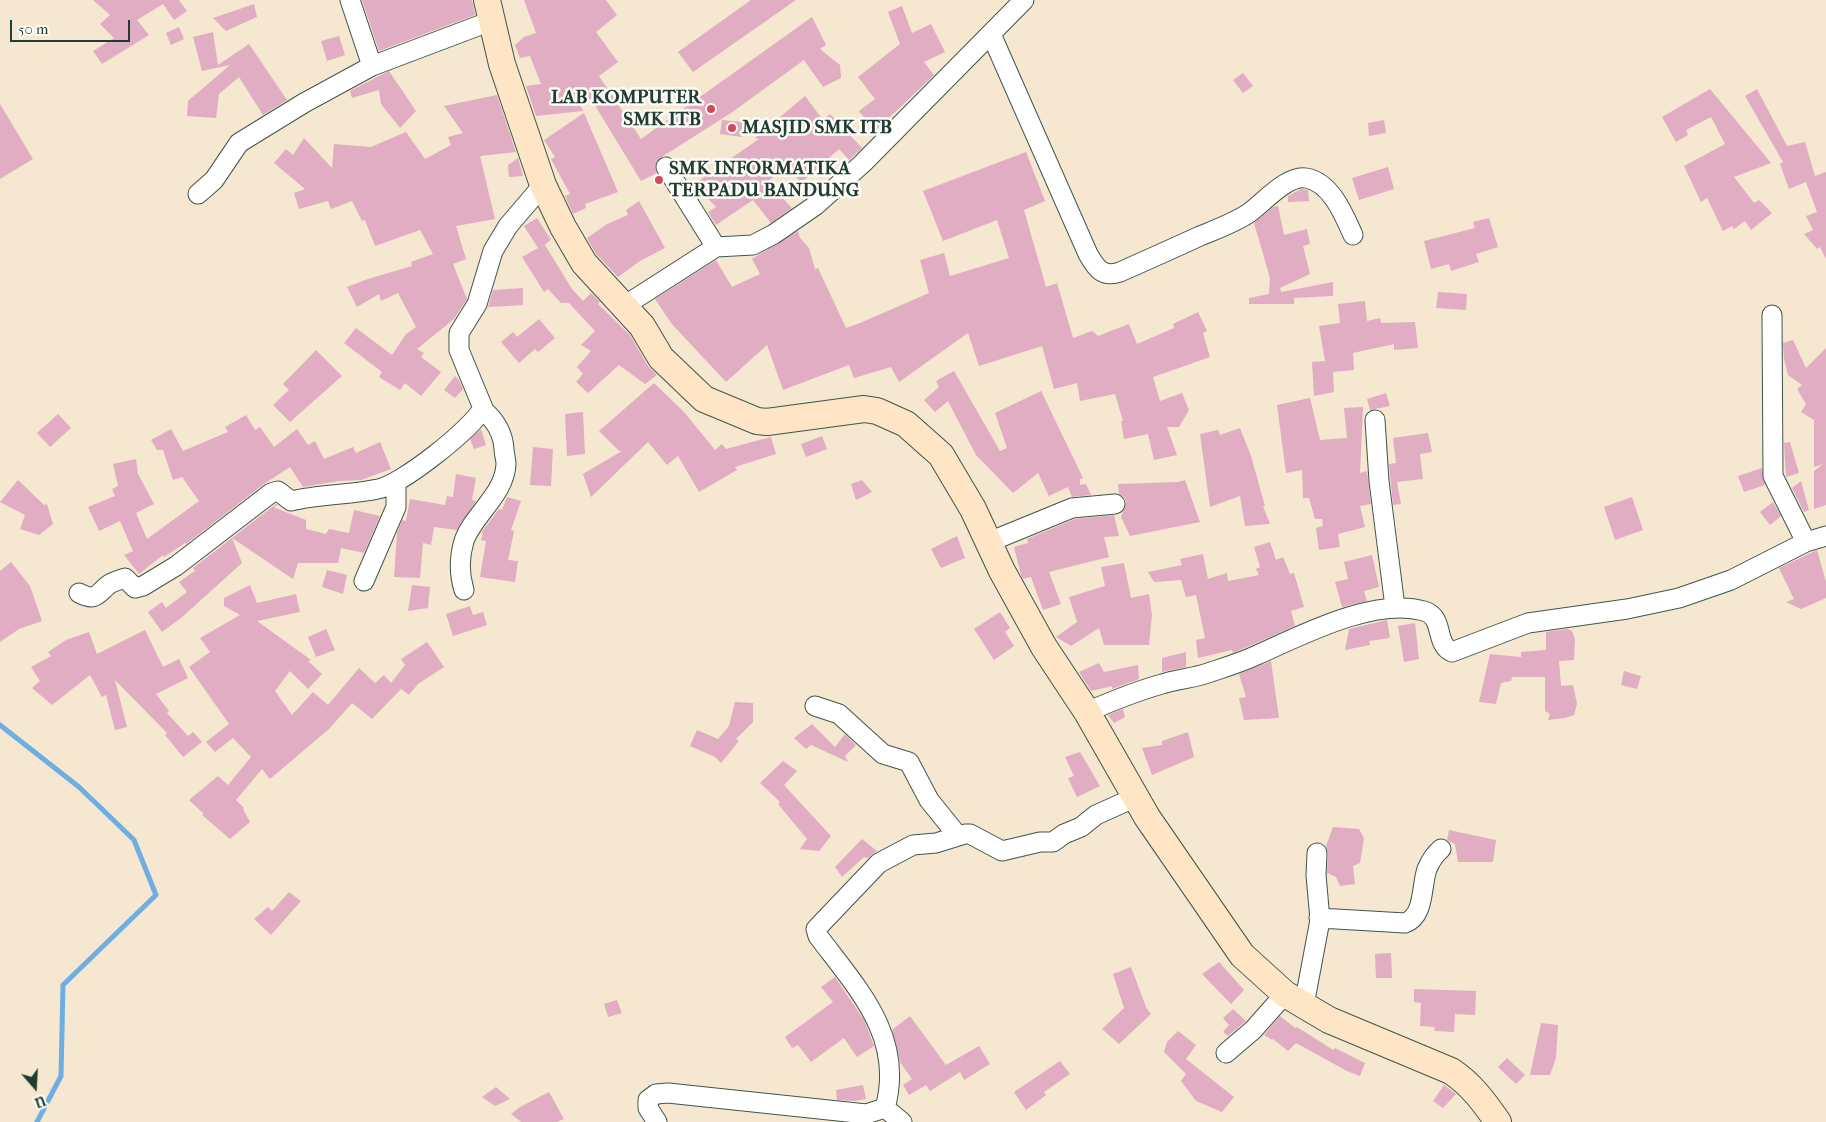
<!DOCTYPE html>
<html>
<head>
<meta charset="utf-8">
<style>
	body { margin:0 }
	#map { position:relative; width:1826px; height:1122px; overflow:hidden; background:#f5e7d0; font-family:"IM FELL French Canon",serif }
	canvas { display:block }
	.north { position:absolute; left:10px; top:1062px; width:50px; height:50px; -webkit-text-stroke:4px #fdfcf7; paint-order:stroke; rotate:161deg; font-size:14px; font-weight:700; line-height:20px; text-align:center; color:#1f3d34 }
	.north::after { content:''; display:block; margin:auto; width:18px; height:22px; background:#1f3d34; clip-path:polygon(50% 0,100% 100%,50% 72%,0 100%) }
	.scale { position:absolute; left:10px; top:20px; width:120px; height:22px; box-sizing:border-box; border:2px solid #1f3d34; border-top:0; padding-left:6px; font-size:15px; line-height:18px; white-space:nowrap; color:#1f3d34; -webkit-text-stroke:4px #fdfcf7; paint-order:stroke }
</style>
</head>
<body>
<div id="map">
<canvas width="1826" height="1122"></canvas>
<div class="north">U</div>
<div class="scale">50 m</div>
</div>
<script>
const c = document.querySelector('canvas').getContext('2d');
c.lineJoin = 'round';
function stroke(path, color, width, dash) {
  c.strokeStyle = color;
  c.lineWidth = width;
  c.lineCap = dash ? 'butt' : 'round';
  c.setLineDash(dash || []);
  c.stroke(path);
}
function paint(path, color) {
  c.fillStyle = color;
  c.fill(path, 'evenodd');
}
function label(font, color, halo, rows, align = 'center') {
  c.font = font + ' "IM FELL French Canon",serif';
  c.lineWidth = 5;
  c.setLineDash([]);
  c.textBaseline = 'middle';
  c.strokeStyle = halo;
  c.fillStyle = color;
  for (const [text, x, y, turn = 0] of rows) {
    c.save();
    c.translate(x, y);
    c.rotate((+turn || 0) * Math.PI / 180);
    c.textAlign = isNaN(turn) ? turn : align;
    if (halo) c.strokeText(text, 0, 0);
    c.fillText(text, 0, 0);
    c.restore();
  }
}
stroke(new Path2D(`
	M0 725 79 787 134 840 156 895 63 985 61 1076 37 1122`), '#6eaee2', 5);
paint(new Path2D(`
	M93 0H179L187 11 174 20 163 4 137 20 149 35 102 64 93 51 114 38 100 24 110 15Z
	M362 0H472L475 15 379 51Z
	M524 0H606L617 15 596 32 618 62 599 76 641 139 812 17 826 45 820 49 840 65 841 78 823 87 804 60 731 113 660 158 655 167 657 173 641 181 591 99 580 105 583 111 536 116 526 86 541 84 530 56 520 58 515 45 524 37 536 33Z
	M751 0H796L693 72 678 52Z
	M254 4 257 17 226 31 213 18Z
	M902 6 912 33 931 24 945 52 924 62 934 75 875 131 859 111 875 99 858 77 900 44 888 12Z
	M179 27 184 39 171 45 166 33Z
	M213 32 218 65 249 44 287 100 263 115 239 77 219 94 216 118 187 116 188 101 230 65 202 71 193 37Z
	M339 36 345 55 327 61 321 41Z
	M389 71 416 111 400 128 381 104 379 90 352 98 350 91Z
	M1243 73 1253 86 1243 93 1233 80Z
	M1710 89 1771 163 1734 177 1754 203 1759 200 1772 213 1751 230 1745 221 1734 229 1732 226 1723 231 1707 198 1701 202 1684 166 1725 144 1711 117 1686 130 1688 135 1676 142 1662 117Z
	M1757 89 1787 146 1805 142 1815 176 1826 172V259L1820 247 1817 249 1804 234 1813 230 1806 216 1817 212 1806 182 1789 189 1780 164 1783 162 1745 96Z
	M497 95 516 152 480 156 495 219 456 226 466 259 453 264 467 299 454 319 417 349 424 353 421 357 441 372 421 396 405 383 400 390 379 377 382 372 344 343 356 328 392 355 406 334 416 327 398 293 381 301 379 294 357 307 347 287 368 279 412 266 411 262 433 254 420 230 375 246 365 220 362 221 352 201 331 209 328 201 299 209 294 193 305 189 274 163 286 149 293 155 304 138 332 168 334 144 371 147 406 132 425 159 451 145 448 137 463 133 444 106Z
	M805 96 823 120 830 114 862 148 849 160 839 149 801 183 788 166 767 182 792 208 771 223 753 200 716 225 708 212 716 207 694 184 759 139 755 138Z
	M0 104 33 159 0 179Z
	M584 113 618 192 585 204 586 208 573 214 565 196 570 194 551 159 555 157 544 140Z
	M722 120 743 122 742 137 720 134Z
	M1384 120 1386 133 1369 136 1368 123Z
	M1026 152 1045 201 1024 210 1046 287 1057 283 1073 338 1092 331 1098 336 1129 324 1137 344 1174 328 1173 324 1198 312 1207 331 1203 333 1210 357 1153 377 1160 401 1182 393 1189 410 1179 427H1167L1177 455 1154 460 1148 434 1124 439 1121 421H1123L1115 394 1080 401 1077 383 1054 389 1042 346 979 366 968 333 899 382 891 367 854 378 849 365 783 390 767 345 726 382 671 323 655 299 716 260 732 287 760 274 752 259 798 231 800 238 809 248 815 269 818 268 846 328 860 323 929 293 920 260 944 253 950 276 1009 258 997 220 943 241 923 191Z
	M518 158 523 176 509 177 508 165Z
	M1388 167 1394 189 1359 200 1352 178Z
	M1301 189 1308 190 1309 201 1288 202V196Z
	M639 201 665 248 640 261 618 277 596 254 587 238 607 224 628 215 626 210Z
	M1278 206 1284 235 1307 229 1310 244 1303 246 1310 274 1280 288 1281 292 1333 282V296L1294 298V304H1249V298L1269 294 1270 278 1254 223 1273 207Z
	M537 218 551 240 543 246 545 245 572 289 583 301 591 293 600 302 598 304 630 335 648 366 657 375 645 384 619 365 588 393 576 382 583 374 577 367 591 351 581 345 595 331 569 303H561L548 289 544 292 522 257 538 248 524 226Z
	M1489 218 1498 247 1476 254 1479 262 1451 271 1449 264 1431 269 1424 241 1475 228 1473 222Z
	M523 288V305L488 307 493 290Z
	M1438 292 1467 294 1466 310 1436 308Z
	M1365 301 1367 321 1380 318 1381 323 1415 322 1418 348 1394 350V344L1353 353 1354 370 1333 372 1334 392 1314 396 1312 362 1325 361 1319 326 1340 323 1338 304Z
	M539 319 555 338 538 352 535 349 519 363 501 342 513 332 517 337Z
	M1793 340 1806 368 1826 348V505L1814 509V471L1823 464 1814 467V420L1801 412 1806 404 1797 389 1802 385 1788 375 1784 359 1783 343Z
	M316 350 342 376 290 422 273 405 289 390 283 384Z
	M954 371 1000 451 1007 448 995 413 1041 391 1083 478 1080 479V485L1086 484 1091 495 1072 497 1068 487 1049 496 1038 473 1013 493 976 455 948 401 935 412 924 400 939 387 936 381Z
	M455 376 459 380 463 389 455 398 444 390Z
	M654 383 684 412 715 450 722 444 726 449 771 437 776 454 735 467 737 470 699 492 678 456 667 465 648 442 591 497 583 474 622 451H619L599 431Z
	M1386 393 1390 406 1370 410 1367 399Z
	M1310 398 1320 440 1347 438 1344 408 1363 407 1360 473 1367 471 1371 504 1360 506 1365 527 1338 534 1340 547 1319 550 1316 528 1323 526 1322 519H1315L1309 498H1303L1302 470 1286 473 1277 405Z
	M583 412 585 454 567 456 565 414Z
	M58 414 71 428 50 447 37 433Z
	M246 415 255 430 260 427 274 447 297 429 308 445 315 441 324 459 353 447 356 453 380 442 391 469 361 480 339 481 303 487 290 467 264 484 186 544 185 543 164 557 163 555 139 574 124 555 133 551 120 521 99 531 88 507 115 496 112 489 118 486 113 464 136 459 138 474 154 504 136 513 147 539 199 501 182 477 173 480 163 450H157L151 440 171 429 183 451 228 432 225 427Z
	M1240 428 1251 456 1265 506H1263L1270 524 1245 526 1240 496 1210 507 1200 434 1218 430 1220 435Z
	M481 429 486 445 474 449 470 439Z
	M1428 433 1432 452 1420 454 1423 479 1397 482 1401 504 1393 505 1389 464 1396 463 1393 438Z
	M822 436 827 449 806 457 801 444Z
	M1790 442 1799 473 1786 477 1784 443Z
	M533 447 553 449 551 486 530 485Z
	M1762 468 1765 485 1744 492 1738 476Z
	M456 474 476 478 472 500 476 501 457 530 434 527 431 545 423 543 420 578 394 577 397 533 402 520 406 521 410 499 445 505 447 496 453 497Z
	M18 480 44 505 47 504 53 524 39 535 20 529 25 515 0 502Z
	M862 480 872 492 856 500 851 484Z
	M1185 480 1200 522 1130 536 1121 517 1126 503 1124 497 1119 494 1118 484 1178 482Z
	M1801 481 1809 510 1804 512 1792 488Z
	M507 497 521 501 511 530 514 531 508 560 518 561 515 582 480 577 486 541 481 540 483 534 481 533 499 509 502 510Z
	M1632 497 1643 530 1615 540 1604 507Z
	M1773 502 1781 516 1770 525 1760 512Z
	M276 504 278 505 273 507 306 520V529L326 534 329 529 349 533 354 510 380 516 364 553 341 548 338 563H298L293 579 232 538 242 563 181 618 162 632 148 612 162 602 166 608 187 592 179 582 195 571 193 568Z
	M1114 515 1119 536 1104 537 1109 557 1049 572 1061 604 1043 610 1031 577 1023 579 1021 575 1014 547 1028 543 1027 539 1075 519Z
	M957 536 965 558 941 568 931 549Z
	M1270 542 1276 560 1283 557 1290 574 1294 573 1304 607 1291 611 1295 626 1233 653 1232 650 1198 658 1196 640 1205 638 1196 595 1186 597 1181 580 1154 582 1148 572 1182 565 1180 559 1203 554 1208 579 1227 573 1228 581 1259 575 1256 569 1260 567 1254 547Z
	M1817 550 1826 582V598L1801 609 1786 602 1794 599 1779 568Z
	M1372 555 1379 587 1364 591 1367 601 1342 607 1335 582 1348 579 1344 562Z
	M11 562 30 586 42 621 19 629 0 642V571Z
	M1124 563 1131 598 1149 594 1152 615 1149 645H1104L1099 628 1071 646 1056 637 1077 622 1069 597 1105 586 1101 567Z
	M327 570 347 575 343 594 322 587Z
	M250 585 257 603 296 594 300 612 257 621 311 660 308 661 322 674 308 689 290 671 275 691 292 715 313 692 328 705 359 668 375 683 384 675 391 683 405 665 401 659 427 642 444 667 418 684 409 695 401 689 372 719 352 703 329 729 270 779 262 769 236 800 244 808 243 809 250 822 230 839 202 815 204 814 189 800 218 776 228 785 251 757 233 738 215 752 206 742 229 724 189 667 210 652 200 638 240 615 224 606V598Z
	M412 585 430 587 428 608 408 611Z
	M470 606 473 615 483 612 487 625 453 636 446 614Z
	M1000 612 1010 628 1005 632 1014 646 994 660 974 629Z
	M1387 620 1390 638 1369 641 1370 645 1345 650 1349 629Z
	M1415 623 1419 659 1404 662 1398 626Z
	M326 629 335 650 316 657 308 637Z
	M1567 629 1572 631 1575 639 1574 660 1559 661 1561 686 1573 685 1577 704 1574 715 1565 718 1548 720 1550 714 1545 711V677H1512L1511 681 1501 683 1496 704 1479 702 1490 654 1521 657V652L1546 650V632Z
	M145 630 163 667 179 659 188 678 156 694 169 711 167 713 188 736 193 732 202 742 183 757 165 735 167 733 115 680 127 727 115 730 106 695 102 697 90 675 52 705 32 688 40 681 31 667 51 656 48 652 66 640 89 632 97 654Z
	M1186 652V667L1162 672V658Z
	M1271 661 1279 718 1244 720 1239 698 1246 697 1239 674Z
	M1099 663 1104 672 1138 665 1139 679 1112 689V686L1091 691 1079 672Z
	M1624 671 1641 676 1637 689 1621 685Z
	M735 702 753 703V722L736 739 739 741 721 763 715 757 690 746 697 730 718 739 729 726Z
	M1123 709 1125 717 1114 723 1108 715Z
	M812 724 835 747 845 734 856 745 845 756 848 762 811 745 806 749 794 738Z
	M1188 732 1194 757 1152 775 1142 748 1162 745V741Z
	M1080 752 1100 786 1077 797 1068 778 1074 776 1065 757Z
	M783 761 797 771 784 785 831 836 819 851 800 849 807 839 778 804 780 802 760 783Z
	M1333 827 1359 829 1364 838 1360 863 1353 866 1355 884 1340 886 1336 877 1327 873 1328 854 1326 846Z
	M1449 830 1496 840 1493 862H1458L1455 844 1447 840Z
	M862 839 877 851 868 858 864 857 842 877 835 867Z
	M289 892 301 901 271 935 254 919 268 907 272 911Z
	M1391 953 1392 978H1376L1375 954Z
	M1219 962 1244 990 1231 1004 1202 974Z
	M1131 967 1146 1007 1151 1014 1119 1044 1102 1029 1124 1008 1113 974Z
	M835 977 864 1020 874 1046 857 1057 844 1038 811 1062 798 1045 792 1048 785 1037 833 1002 821 987Z
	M1414 989 1476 991 1475 1015 1455 1014 1454 1032 1434 1031 1435 1027 1420 1026 1421 1003 1414 1002Z
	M617 1000 622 1013 608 1017 604 1004Z
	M1233 1009 1246 1021 1228 1036 1223 1032 1229 1025 1223 1018Z
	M910 1016 946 1065 979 1046 990 1064 964 1080 960 1072 930 1091 926 1085 909 1095 903 1085 912 1079 900 1062 892 1030Z
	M1280 1016 1295 1028 1297 1027 1333 1050 1335 1048 1365 1063 1360 1076 1347 1071 1296 1043 1288 1051 1273 1039 1272 1040 1264 1035Z
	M1541 1023 1558 1025 1556 1058 1550 1075H1530Z
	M1178 1031 1196 1045 1186 1059 1234 1097 1222 1112 1196 1101 1181 1081 1186 1074 1164 1052 1167 1042Z
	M1507 1058 1525 1075 1516 1084 1498 1067Z
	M1060 1061 1070 1074 1044 1092 1046 1095 1026 1110 1014 1092Z
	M863 1085 866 1099 854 1101 837 1100 836 1090Z
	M1444 1085 1456 1094 1443 1108 1433 1101Z
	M496 1087 510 1099 495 1106 482 1097Z
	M549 1092 564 1119 557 1122H521L511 1114 520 1107Z`), '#e0adc3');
const minor = new Path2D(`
	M350 0 372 66
	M991 34 1088 254C1096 268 1102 278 1120 272 1147 260 1174 248 1200 236 1217 229 1234 223 1249 213 1264 202 1287 175 1306 178 1331 182 1344 215 1353 235
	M198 194 214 180 239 143 304 103 372 66 491 21
	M716 247 753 245 774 234 816 205 862 164 1024 0
	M624 306 716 247 666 167
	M1772 315 1773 476 1806 542
	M1375 420 1379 481 1395 607
	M989 542 1072 508 1115 504
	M364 581 396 507V483
	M464 590C459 574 459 558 464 541 473 515 505 494 506 464 506 459 504 454 504 449 503 433 495 420 483 410
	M79 593C95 601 96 596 107 586 111 582 119 580 125 578L135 588 143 586 176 566 271 493 278 491 291 501C320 494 350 495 378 489 401 485 472 429 483 408L459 350V333L477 304 493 251 508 226 543 185
	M815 706 839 714 883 754 909 762 929 800 958 836
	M1087 712C1112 701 1137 691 1162 684 1178 679 1195 678 1211 672 1226 667 1242 662 1257 655 1302 635 1374 597 1424 611 1445 617 1434 644 1452 652L1528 623 1627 609 1679 598 1731 580 1806 542 1826 536
	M1319 918 1405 923C1425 916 1421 886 1427 869 1430 862 1435 854 1441 849
	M1304 1005 1320 920 1316 875 1317 853
	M1226 1053 1253 1030 1285 994
	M657 1122 648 1108V1100L656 1094 668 1093 866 1114 885 1108
	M902 1122 885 1108C905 1037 857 988 818 936L816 929 879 863 913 845 936 843 965 834H970L1002 851 1040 842H1053L1064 834 1081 827 1096 815 1136 797`);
const secondary = new Path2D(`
	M487 0 502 64 543 185 563 227 584 263 642 326 661 358 704 399 757 421 767 422 864 409 877 411 906 424 941 455 973 509 1002 571 1044 647 1087 712 1147 817 1242 955 1285 994 1329 1020 1451 1071C1471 1084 1484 1102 1498 1122`);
stroke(minor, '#3f564b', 21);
stroke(secondary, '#3f564b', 28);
stroke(minor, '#fff', 19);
stroke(secondary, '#fee5c5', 26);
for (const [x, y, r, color] of [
	[711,109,5,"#d1495b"],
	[732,128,5,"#d1495b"],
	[659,180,5,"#d1495b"]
]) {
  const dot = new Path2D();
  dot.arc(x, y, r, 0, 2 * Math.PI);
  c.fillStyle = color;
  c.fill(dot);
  stroke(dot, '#fdfcf7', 2);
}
label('bold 19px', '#1f3d34', '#fdfcf7', [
	["LAB KOMPUTER",701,98,"right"],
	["SMK ITB",701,120,"right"],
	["MASJID SMK ITB",742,128],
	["SMK INFORMATIKA",669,169],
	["TERPADU BANDUNG",669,191]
], 'left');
</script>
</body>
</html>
